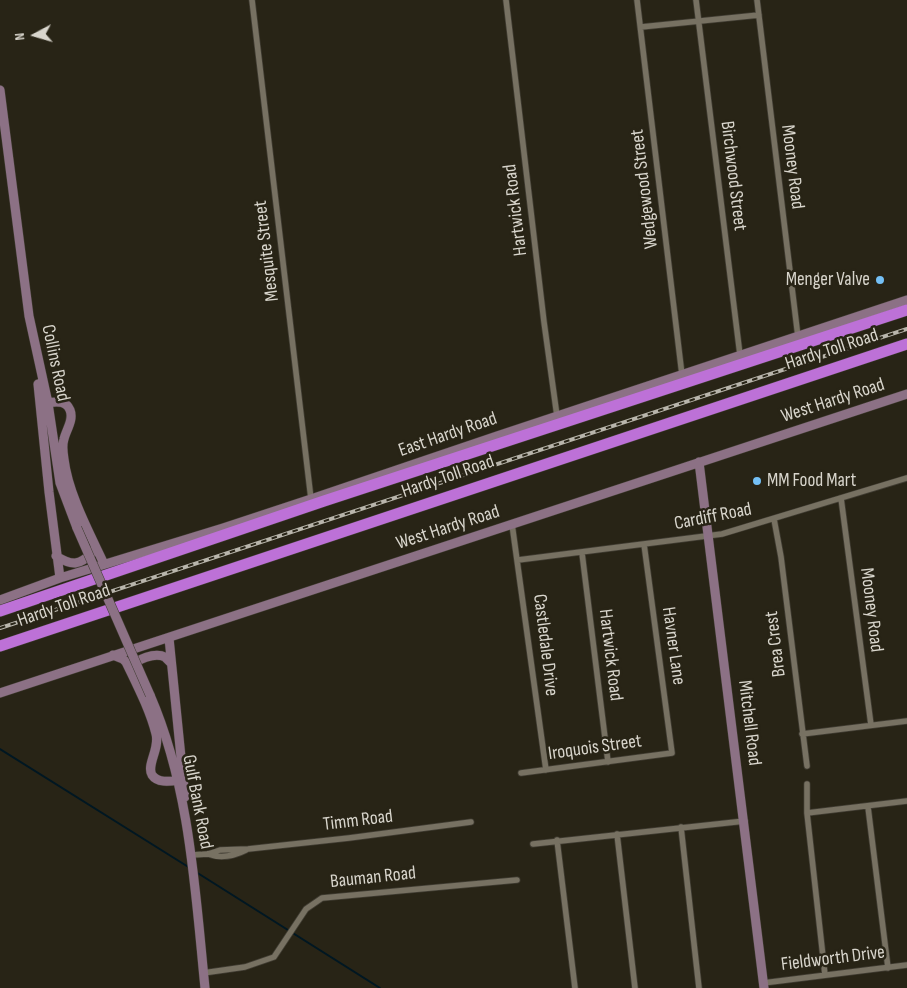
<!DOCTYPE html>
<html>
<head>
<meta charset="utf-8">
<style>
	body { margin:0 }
	#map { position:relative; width:907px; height:988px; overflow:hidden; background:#282416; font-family:"Sofia Sans Condensed",sans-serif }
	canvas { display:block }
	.north { position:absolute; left:10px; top:10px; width:50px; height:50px; -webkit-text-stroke:4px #282416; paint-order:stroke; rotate:264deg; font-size:14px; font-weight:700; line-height:20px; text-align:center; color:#d8d5cc }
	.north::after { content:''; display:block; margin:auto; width:18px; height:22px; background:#d8d5cc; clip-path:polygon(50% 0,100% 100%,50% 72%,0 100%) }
</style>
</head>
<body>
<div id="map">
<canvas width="907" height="988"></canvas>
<div class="north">N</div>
</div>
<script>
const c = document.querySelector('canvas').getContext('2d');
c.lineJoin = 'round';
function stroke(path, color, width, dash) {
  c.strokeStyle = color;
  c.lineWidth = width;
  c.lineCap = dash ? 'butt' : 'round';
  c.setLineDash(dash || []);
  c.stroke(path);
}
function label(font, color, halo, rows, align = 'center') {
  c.font = font + ' "Sofia Sans Condensed",sans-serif';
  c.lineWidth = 5;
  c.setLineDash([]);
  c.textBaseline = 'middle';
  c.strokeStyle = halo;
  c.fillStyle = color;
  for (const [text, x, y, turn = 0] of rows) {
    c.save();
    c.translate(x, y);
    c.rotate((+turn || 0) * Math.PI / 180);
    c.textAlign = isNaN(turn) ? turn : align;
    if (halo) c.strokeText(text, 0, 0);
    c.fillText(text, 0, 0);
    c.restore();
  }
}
stroke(new Path2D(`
	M0 749 190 868
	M196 872 380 988`), '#001722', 2);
const street = new Path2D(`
	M252 0 311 499
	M506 0 544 322 557 416
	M637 0 682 375
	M696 0 740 355
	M757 0 798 337
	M641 27 759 15
	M841 498 871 725
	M774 519 781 557 807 766
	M512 524 546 770
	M582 553 608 762
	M518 560 722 534 907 478
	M802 734 907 721
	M521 773 672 753 644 544
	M807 784V813L825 975
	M868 807 888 968
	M807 813 907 801
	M681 827 699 988
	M617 834 635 988
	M557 840 575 988
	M533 844 745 821
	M208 854C221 859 234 856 246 850
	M191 855 208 854 220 850 248 849 349 838 471 822
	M203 973 245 967 274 957 306 909 322 898 517 880
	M763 983 907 965`);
const secondary = new Path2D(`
	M0 90 29 316 48 403 60 483 77 528
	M38 384 49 492 60 578
	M42 403C52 403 65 398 70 410 74 420 66 430 64 439 62 445 63 453 64 459 68 493 89 532 104 564
	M699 462 764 988
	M56 556C72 566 79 566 93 552V550
	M0 600 60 578 223 528 311 499 497 436 907 300
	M169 638 185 797
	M113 655 123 659 126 662C137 685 150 710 156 734 160 749 146 765 152 775 158 784 172 781 181 780
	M131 668C136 659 155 652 165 657 167 659 169 661 171 663
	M0 693 907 394
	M150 695C190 787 195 889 205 988`);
const highway = new Path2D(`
	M0 611 324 501 907 310
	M0 646 907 344`);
stroke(street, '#413d33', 7);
stroke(secondary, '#413d33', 10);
stroke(highway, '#413d33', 12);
stroke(street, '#777162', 5.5);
stroke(secondary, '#8c7185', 9);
stroke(highway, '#bd71d7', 11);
const rail = new Path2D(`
	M0 628 907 329`);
stroke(rail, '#b8b5ab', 4);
stroke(rail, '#282416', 2, [5.5]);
const secondaryBridge = new Path2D(`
	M77 528 150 695`);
stroke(secondaryBridge, '#413d33', 10, []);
stroke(secondaryBridge, '#8c7185', 9);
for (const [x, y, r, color] of [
	[880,280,5,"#74c0f6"],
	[757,481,5,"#74c0f6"]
]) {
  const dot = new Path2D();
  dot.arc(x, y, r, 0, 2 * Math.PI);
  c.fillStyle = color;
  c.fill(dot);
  stroke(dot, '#282416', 2);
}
label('19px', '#d8d5cc', '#282416', [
	["Mooney Road",792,167,83],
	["Birchwood Street",733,176,83],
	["Wedgewood Street",645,189,-97],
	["Hartwick Road",516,210,-97],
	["Mesquite Street",267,251,-97],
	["Hardy Toll Road",832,350,-18],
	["Collins Road",55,363,78],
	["West Hardy Road",833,401,-18],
	["East Hardy Road",448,435,-19],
	["Hardy Toll Road",448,477,-19],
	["Cardiff Road",713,517,-11],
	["West Hardy Road",448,528,-18],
	["Hardy Toll Road",64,606,-19],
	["Mooney Road",871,610,83],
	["Brea Crest",776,644,-97],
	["Castledale Drive",545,645,83],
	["Havner Lane",673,646,82],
	["Hartwick Road",610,655,83],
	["Mitchell Road",749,723,83],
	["Iroquois Street",595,748,-8],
	["Gulf Bank Road",197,802,79],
	["Timm Road",358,821,-7],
	["Bauman Road",373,878,-6],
	["Fieldworth Drive",833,959,-7]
]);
label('19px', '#d8d5cc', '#282416', [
	["Menger Valve",870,280],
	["MM Food Mart",767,481,"left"]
], 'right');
</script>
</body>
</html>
